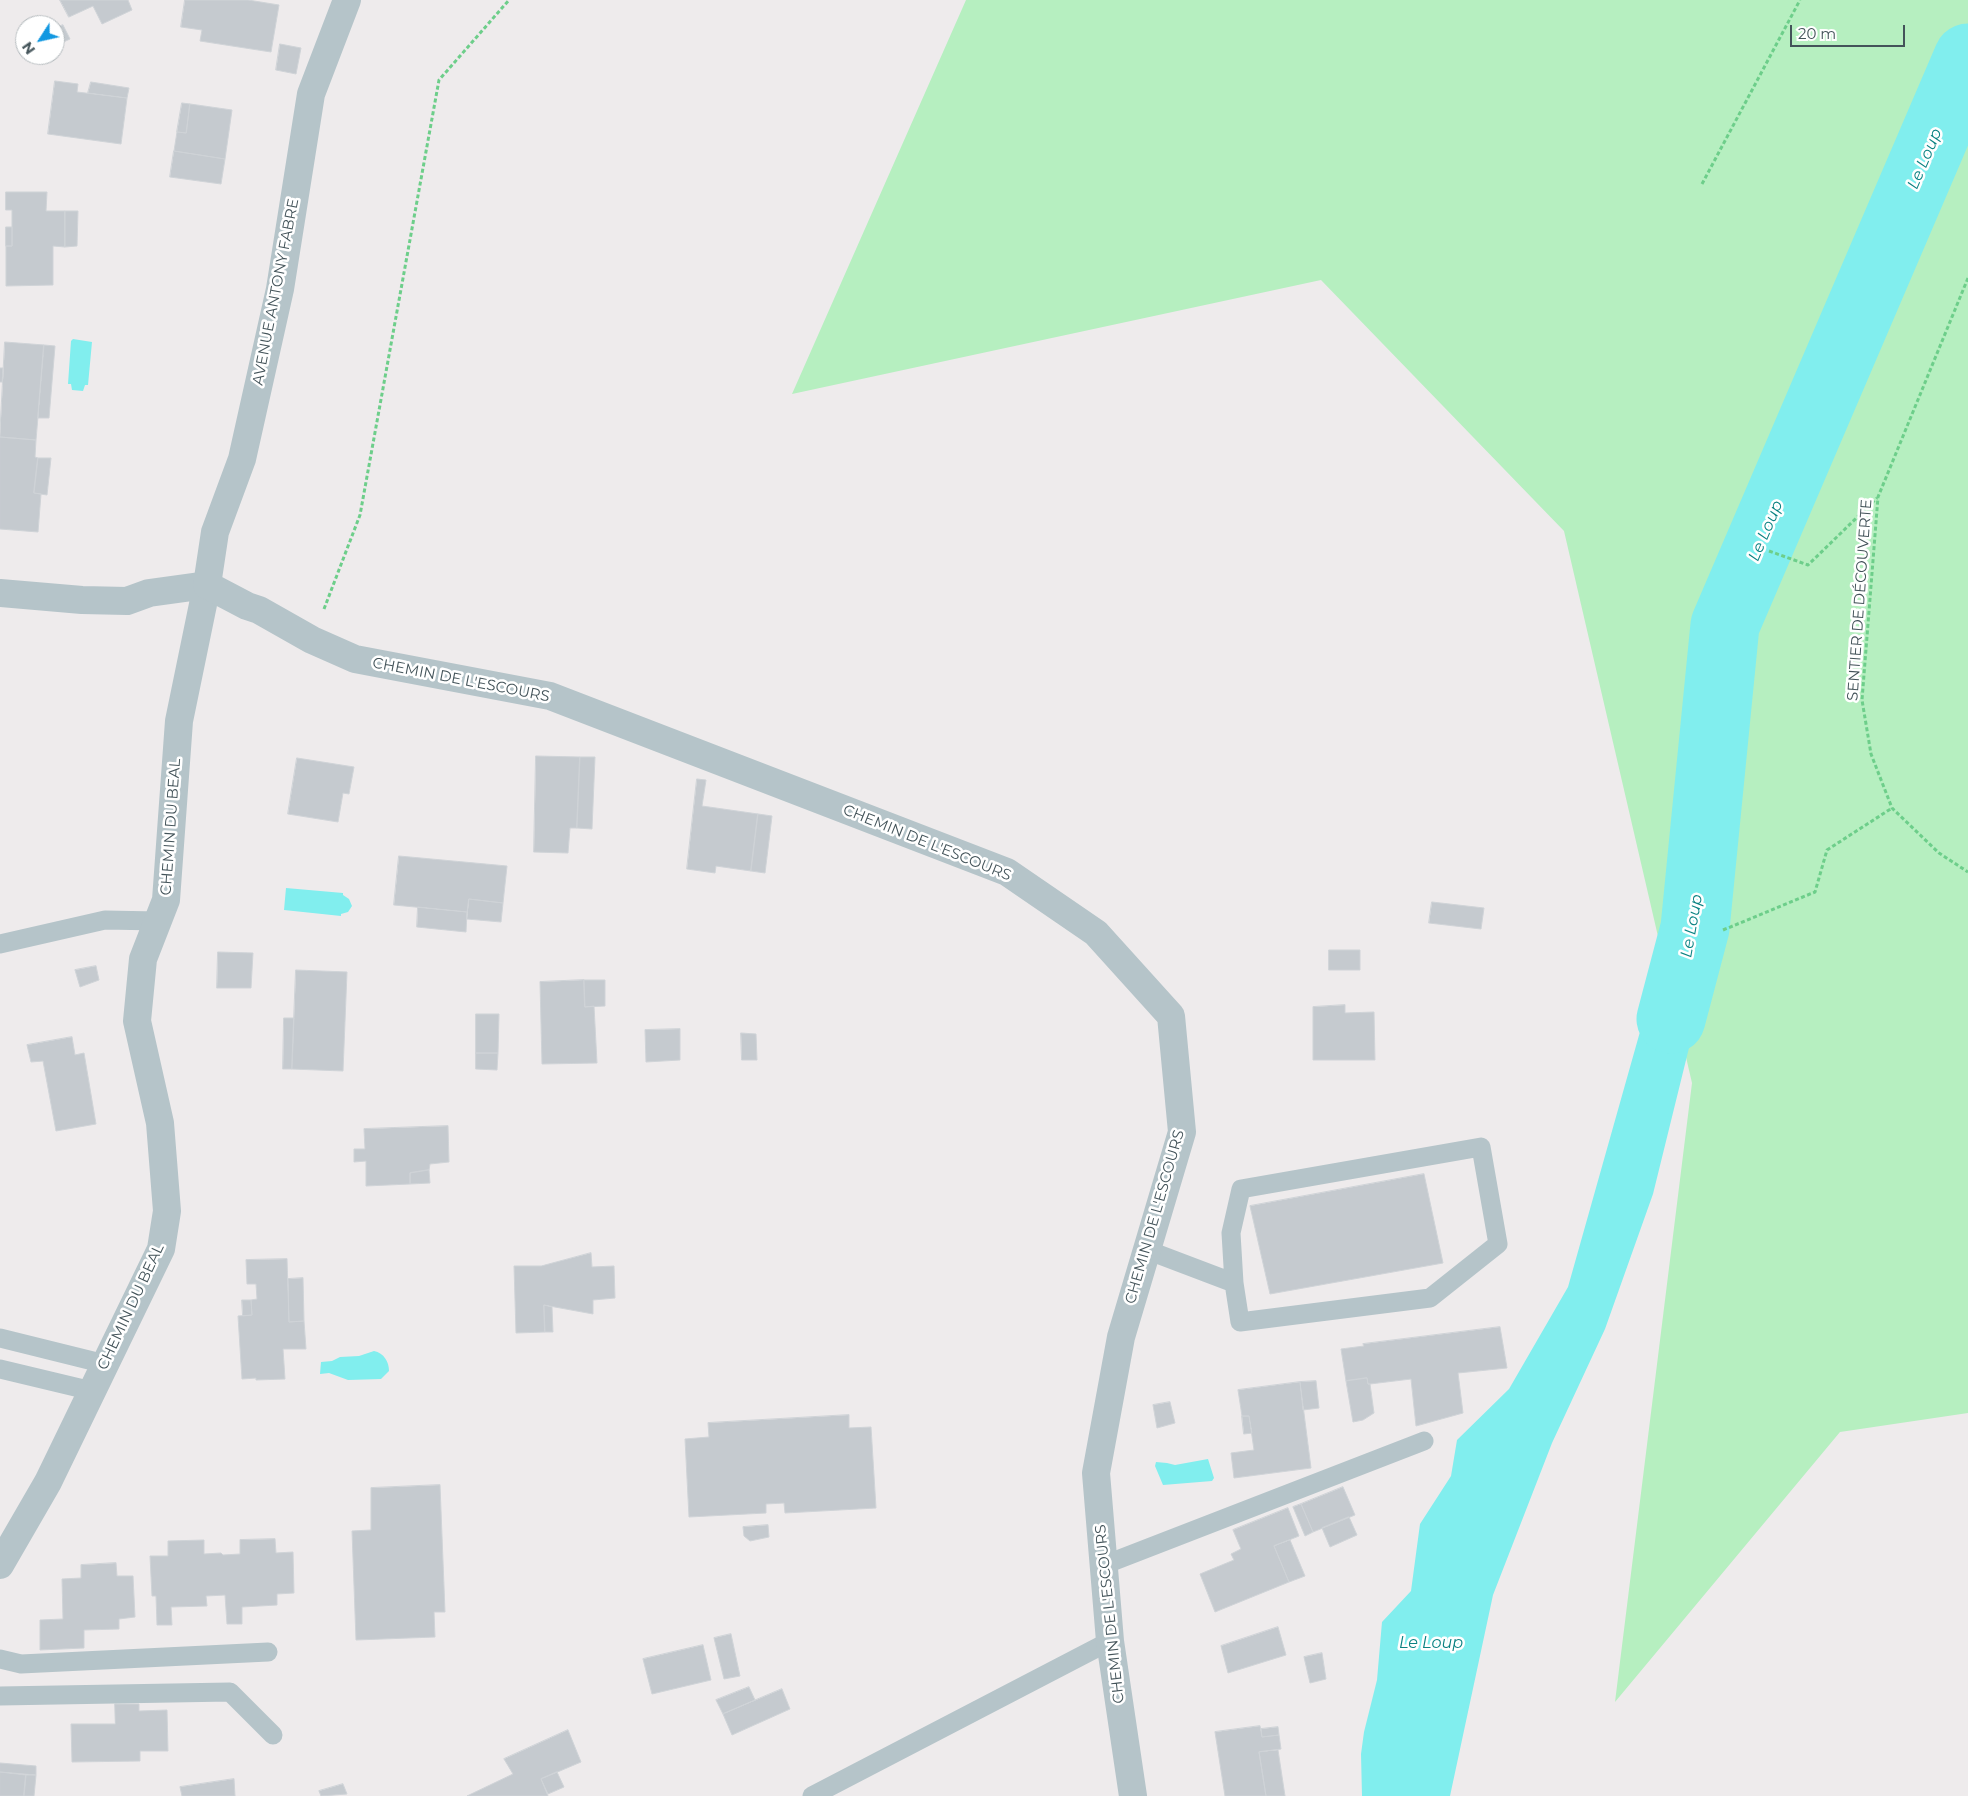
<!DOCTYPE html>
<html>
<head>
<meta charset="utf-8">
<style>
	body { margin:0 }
	#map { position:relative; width:1968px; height:1796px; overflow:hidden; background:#eeebec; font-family:Montserrat,sans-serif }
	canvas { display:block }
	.north { position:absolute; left:15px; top:15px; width:50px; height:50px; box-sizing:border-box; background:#fff; border:1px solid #b4babd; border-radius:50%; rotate:235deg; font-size:14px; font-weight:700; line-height:20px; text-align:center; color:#435359 }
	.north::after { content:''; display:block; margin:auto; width:18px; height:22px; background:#1298e1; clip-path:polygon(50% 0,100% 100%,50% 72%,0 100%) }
	.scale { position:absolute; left:1790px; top:25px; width:115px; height:22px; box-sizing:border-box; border:2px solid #435359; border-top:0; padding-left:6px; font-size:15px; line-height:18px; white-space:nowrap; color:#435359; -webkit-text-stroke:4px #fff; paint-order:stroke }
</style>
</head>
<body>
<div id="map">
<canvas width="1968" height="1796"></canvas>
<div class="north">N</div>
<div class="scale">20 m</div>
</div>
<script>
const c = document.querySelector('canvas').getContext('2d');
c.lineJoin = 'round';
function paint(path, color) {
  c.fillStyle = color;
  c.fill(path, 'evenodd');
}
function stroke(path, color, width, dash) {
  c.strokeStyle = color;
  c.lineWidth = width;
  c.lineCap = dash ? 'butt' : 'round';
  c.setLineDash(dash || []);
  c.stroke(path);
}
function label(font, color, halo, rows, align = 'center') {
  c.font = font + ' Montserrat,sans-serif';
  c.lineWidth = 5;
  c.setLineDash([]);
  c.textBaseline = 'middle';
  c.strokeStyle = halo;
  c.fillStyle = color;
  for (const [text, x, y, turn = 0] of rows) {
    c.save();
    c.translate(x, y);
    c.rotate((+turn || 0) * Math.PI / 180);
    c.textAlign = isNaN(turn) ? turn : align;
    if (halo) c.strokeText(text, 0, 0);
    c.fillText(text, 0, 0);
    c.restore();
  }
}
paint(new Path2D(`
	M966 0H1968V1413L1840 1432 1615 1702 1692 1083 1564 531 1321 280 792 394Z`), '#b6efc0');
paint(new Path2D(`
	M73 339 92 342 88 385H85L83 391 72 390 71 384H68L71 341Z
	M286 888 343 893V895L349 899 352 906 348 912 341 914V916L284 910Z
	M1679 928H1711L1703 991 1653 1194 1605 1329 1552 1443 1493 1595 1450 1796H1362L1361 1754 1364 1732 1377 1680 1382 1622 1411 1591 1420 1524 1451 1476 1457 1440 1509 1389 1568 1287 1645 1014 1670 964Z
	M374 1351C384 1353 389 1362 389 1371L381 1379 348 1380 329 1373 320 1374 321 1362 332 1361 340 1357 359 1356Z
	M1208 1459 1214 1478 1212 1481 1163 1485 1155 1466 1156 1462 1167 1463 1175 1465Z`), '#81eeee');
stroke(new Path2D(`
	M1671 1019 1695 928 1725 625 1968 58`), '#81eeee', 69);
const building = new Path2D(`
	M60 0H128L132 10 102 24 93 6 69 17Z
	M185 0H248L279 5 271 52 200 41 202 30 181 27Z
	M63 25 70 39 57 45 55 41V28Z
	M280 44 301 48 296 74 276 70Z
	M55 81 78 84 77 92 127 98 121 144 48 134Z
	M91 82 129 88 127 98 88 93Z
	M182 103 190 104 186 133 177 132Z
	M190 104 232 110 225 159 174 151 177 132 186 133Z
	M174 151 225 159 221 184 170 177Z
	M6 192H47L46 211H65V247L53 246V285L6 286V246H12V210H6Z
	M65 211H78L77 246 65 247Z
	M6 227H12V246H6Z
	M5 342 44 345 36 440 0 437Z
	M44 345 55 346 49 418H38Z
	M0 368H3L2 382H0Z
	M0 437 36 440 35 457 38 458 34 493 41 494 38 532 0 529Z
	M38 458H51L47 495 34 493Z
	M536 756 580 757 577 828H570L568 853 534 852Z
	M580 757H595L592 829 577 828Z
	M297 758 354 767 349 794 343 793 338 822 288 814Z
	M697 779 706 780 702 806 758 814 751 871 716 866 715 873 687 869Z
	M758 814 772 816 765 873 751 871Z
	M399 856 507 866 503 903 469 899 467 912 394 905Z
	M469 899 503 903 501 922 467 919Z
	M1432 902 1484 908 1481 929 1429 923Z
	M418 907 467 912 466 932 417 927Z
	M1329 950H1360V970H1329Z
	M218 952 253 953 251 988H217Z
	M96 966 99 980 80 987 75 970Z
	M296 970 347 972 343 1071 292 1069Z
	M584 980H605V1006L585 1007Z
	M584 980 585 1007 594 1006 597 1063 542 1064 540 982Z
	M1345 1005V1013L1374 1012 1375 1060H1313V1007Z
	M476 1014H499L498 1053H476Z
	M284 1018H294L292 1069H283Z
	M680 1029V1060L646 1062 645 1030Z
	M741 1033 756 1034 757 1060H742Z
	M72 1037 75 1055 84 1053 96 1124 56 1131 43 1061 31 1062 27 1045Z
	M476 1053H498L497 1070 476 1069Z
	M448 1126 449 1162 430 1164 429 1170 410 1173V1184L366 1186V1161L354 1162V1149H365L364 1129Z
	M429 1170 430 1183 410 1184V1173Z
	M1424 1174 1443 1263 1270 1294 1250 1206Z
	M591 1253 592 1267 614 1266 615 1298 593 1300V1314L544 1305 545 1332 516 1333 514 1266H541Z
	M287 1259 289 1322 304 1321 306 1349H283L285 1379 256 1380V1378L242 1379 238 1316 252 1315 251 1300 257 1299 256 1284H247L246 1260Z
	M303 1278 304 1321 289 1322 288 1279Z
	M242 1300H251L252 1315 243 1316Z
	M544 1305 552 1307 553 1332H545Z
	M1500 1327 1507 1368 1458 1373 1463 1413 1416 1426 1411 1379 1370 1384H1368L1367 1378 1346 1381 1341 1349 1364 1346 1363 1344Z
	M1367 1378 1368 1384H1370L1374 1413 1363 1420 1353 1422 1346 1381Z
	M1316 1381 1319 1408 1303 1410 1300 1382Z
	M1300 1382 1311 1468 1234 1478 1231 1453 1254 1450 1249 1416H1242L1238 1390Z
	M1170 1402 1175 1423 1157 1428 1153 1405Z
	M849 1415V1428L871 1427 876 1508 785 1513 784 1503 766 1504V1513L689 1517 685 1439 709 1437 708 1423Z
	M1242 1416H1249L1252 1433 1244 1434Z
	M440 1485 445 1612H434L435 1637 356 1640 352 1531 371 1530V1488Z
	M1343 1487 1355 1515 1313 1532 1301 1504Z
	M1301 1504 1313 1532 1305 1536 1293 1507Z
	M1288 1508 1299 1536 1274 1546 1289 1582 1215 1612 1200 1574 1234 1560 1231 1554 1241 1549 1233 1530Z
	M1349 1517 1357 1535 1330 1547 1322 1528Z
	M768 1525 769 1537 750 1541 744 1536 743 1527Z
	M275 1539 276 1553 293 1552 294 1593 277 1594V1605L242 1607V1624H227L225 1595 206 1596 207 1606 171 1607 172 1625H157L156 1596H152L150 1556H168V1541L204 1540V1554L221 1553 223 1555 240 1554V1540Z
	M1290 1540 1305 1576 1289 1582 1274 1546Z
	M116 1563 117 1576H133L135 1617 119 1619V1629L84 1630V1648L40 1650V1620L63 1619 62 1579 81 1578V1565Z
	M1278 1627 1286 1655 1228 1673 1221 1646Z
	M731 1634 740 1676 724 1679 714 1638Z
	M703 1645 711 1680 652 1694 643 1659Z
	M1322 1653 1326 1679 1310 1683 1304 1657Z
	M749 1687 755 1700 723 1714 716 1700Z
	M782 1689 790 1709 732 1735 723 1714Z
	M115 1704H139V1711L167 1710 168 1751H140V1761L72 1762 71 1724H115Z
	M1260 1726 1262 1737 1279 1735 1281 1749 1259 1752 1266 1796H1225L1215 1732Z
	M1278 1727 1279 1735 1262 1737 1261 1729Z
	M568 1730 581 1762 541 1779 548 1796H467L513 1774 504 1759Z
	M1278 1750 1285 1796H1266L1259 1752Z
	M0 1763 36 1766V1775L0 1772Z
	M0 1772 26 1775 24 1796H0Z
	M557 1772 564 1787 548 1794 541 1779Z
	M26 1775H36L34 1796H24Z
	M234 1779 235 1796H182L180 1787Z
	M343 1784 347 1794 321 1796 319 1791Z`);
paint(building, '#c5cacf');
stroke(building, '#cfd3d7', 1);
stroke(new Path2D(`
	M1702 184 1800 0
	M1968 278 1878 497 1862 700 1871 754 1892 808 1939 853 1968 872
	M1769 551 1808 565 1877 498
	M324 609 360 515 439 80 509 0
	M1723 930 1815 892 1827 850 1892 808`), '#6dce8a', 3, [4, 2.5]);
stroke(new Path2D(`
	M0 944 105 920 158 921
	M1147 1250 1234 1283 1240 1322 1430 1298 1498 1244 1481 1147 1241 1189 1231 1233 1234 1283
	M0 1338 105 1364
	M0 1369 92 1391
	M1104 1565 1424 1441
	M0 1659 21 1664 268 1652
	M0 1696 230 1692 273 1735
	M812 1796 1110 1641`), '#b5c4c9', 19);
stroke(new Path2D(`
	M0 593 82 600 127 601 149 593 207 585 179 721 166 900 143 959 137 1021 160 1123 167 1211 161 1249 48 1482 0 1565`), '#b5c4c9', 28);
stroke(new Path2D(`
	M347 0 311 94 280 289 242 459 215 532 207 585 247 606 259 610 312 640 355 659 550 696 1007 872 1096 933 1171 1016 1182 1132 1121 1337 1096 1473 1110 1641 1133 1796`), '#b5c4c9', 28);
label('15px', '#435359', '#fff', [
	["AVENUE ANTONY FABRE",276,292,-79],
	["SENTIER DE DÉCOUVERTE",1860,600,-86],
	["CHEMIN DE L'ESCOURS",461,680,11],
	["CHEMIN DU BEAL",171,827,-86],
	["CHEMIN DE L'ESCOURS",927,843,22],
	["CHEMIN DE L'ESCOURS",1155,1217,-74],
	["CHEMIN DU BEAL",131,1307,-65],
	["CHEMIN DE L'ESCOURS",1110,1614,-96]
]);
label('italic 16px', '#0a8282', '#fff', [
	["Le Loup",1925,159,-67],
	["Le Loup",1766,531,-67],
	["Le Loup",1692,926,-80],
	["Le Loup",1431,1643]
]);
</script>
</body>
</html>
